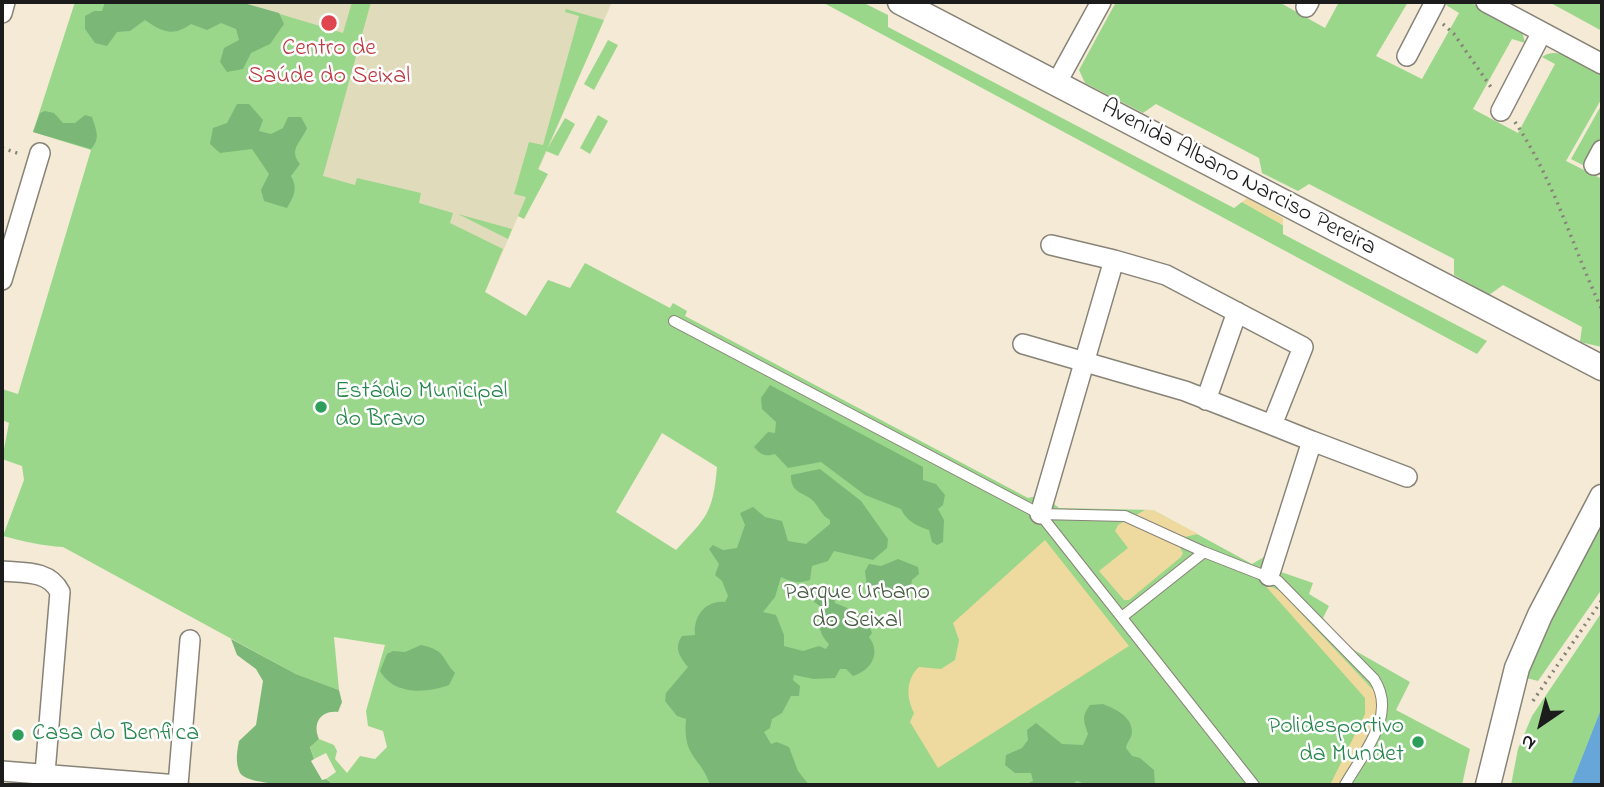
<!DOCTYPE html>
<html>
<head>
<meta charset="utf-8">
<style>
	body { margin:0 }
	#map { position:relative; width:1604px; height:787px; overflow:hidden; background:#f4ead5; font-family:"Indie Flower",sans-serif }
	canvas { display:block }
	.frame { position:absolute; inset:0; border:4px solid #1c1c1c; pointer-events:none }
	.north { position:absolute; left:1506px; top:689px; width:70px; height:70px; -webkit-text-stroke:5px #fff; paint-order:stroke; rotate:215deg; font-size:19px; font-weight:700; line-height:28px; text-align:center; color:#1c1c1c }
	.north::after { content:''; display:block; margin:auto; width:24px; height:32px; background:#1c1c1c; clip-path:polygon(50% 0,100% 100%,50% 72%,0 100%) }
</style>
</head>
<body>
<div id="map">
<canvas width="1604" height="787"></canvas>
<div class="frame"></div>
<div class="north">N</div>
</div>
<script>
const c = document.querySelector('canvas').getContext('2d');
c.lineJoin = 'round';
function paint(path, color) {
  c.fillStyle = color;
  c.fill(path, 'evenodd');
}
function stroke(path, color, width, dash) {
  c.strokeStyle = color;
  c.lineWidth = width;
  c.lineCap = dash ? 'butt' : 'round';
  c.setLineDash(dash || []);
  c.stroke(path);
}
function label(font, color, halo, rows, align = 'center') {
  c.font = font + ' "Indie Flower",sans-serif';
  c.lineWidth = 5;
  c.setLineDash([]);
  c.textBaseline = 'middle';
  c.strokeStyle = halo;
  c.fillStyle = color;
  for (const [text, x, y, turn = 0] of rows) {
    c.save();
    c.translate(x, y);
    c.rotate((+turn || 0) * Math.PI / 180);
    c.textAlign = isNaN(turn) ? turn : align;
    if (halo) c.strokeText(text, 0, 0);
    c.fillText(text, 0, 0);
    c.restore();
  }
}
paint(new Path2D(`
	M240 2H612L485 292 294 210 343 34Z`), '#e0dcbb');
paint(new Path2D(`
	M75 2H240L343 33 352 2H371L323 176 355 185 357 178 421 193 419 203 453 213 450 223 503 249 485 292 526 316 548 280 570 288 585 263 670 308 673 303 687 311 685 316 1028 498C1042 494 1050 501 1059 508L1153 510 1252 564 1264 557 1284 564 1281 572 1313 583 1309 594 1329 606 1323 618 1347 646 1410 682 1396 710 1470 749 1462 785H334L326 779 336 772 326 753 314 759 310 746 319 739 334 745 337 751 335 759 347 773 360 756 375 759 387 747 383 731 368 726 366 711 385 645 334 637 339 690 296 674 63 547C43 546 22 541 3 536L24 480 22 466 2 459 9 423 2 420V389L18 394 91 150 33 132ZM662 433 717 467C713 513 707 517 676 550L616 512Z
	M822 2H862L888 15V27L1234 208 1242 202 1283 225V234L1487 341 1477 354Z
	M1116 2H1279L1325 28 1339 2H1408L1376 56 1422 79 1459 13 1446 5 1449 2H1470L1522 31 1525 43 1512 39 1473 109 1518 133 1555 64 1542 57C1559 44 1586 67 1602 75V98L1566 161 1602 179V347L1580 342 1582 327 1503 285 1489 295 1454 275V259L1309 184 1298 191 1262 173 1259 158 1156 104 1143 113 1085 83 1079 70Z
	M1549 2H1602V31Z
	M566 9 604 20 547 149 565 118 575 124 558 156 546 151 538 169 548 174 524 219 518 216 526 197 514 194 529 142 543 145 579 16 565 12Z
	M608 40 618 45 594 90 584 84Z
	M1602 104V175L1571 159Z
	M598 115 608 121 590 154 580 148Z
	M458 214 512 229 508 239Z
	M1602 516V589L1538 681 1523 677Z
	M1602 612V785H1511L1518 749 1532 716Z`), '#9ad78b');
paint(new Path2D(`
	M105 2H240L279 13 284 24 270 44 251 53 243 69 227 72 220 62 224 48 239 40 236 29 221 23 207 30 191 24C173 37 162 32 145 20L130 31 117 32 107 46 95 43 85 29V16L94 11H102Z
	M237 104H249L263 120 259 131 271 134 283 128 288 117H301L307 128C301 143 288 149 300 164L291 176C298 189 294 196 287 208L264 201 261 190 269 174 252 149 220 153 210 144 213 128 227 123Z
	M45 111 54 113 63 123H75L85 115 92 117C96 130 101 138 91 149L33 132 40 113Z
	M770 385 923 467V480L936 484 945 495 943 505 938 509 944 520 943 542 937 545 932 542 929 530C917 526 906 521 901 509L865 495 821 462 788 468 775 454C765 457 761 455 754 447L768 432 775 433 776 422 762 409 761 398Z
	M820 469 861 501 888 539 887 548 873 560 834 551 828 561 812 566 810 580C798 584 791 582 781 577L775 597 763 612 776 615 784 635V646L803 651 819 646 826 649 829 644C817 632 819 621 821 607L809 598 807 592 815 586 834 591 835 603 865 615 872 633 869 637C881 653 872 670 853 676L846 669H840L835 678 814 679 794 675 793 680 800 686 799 696H791L782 713 772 719 770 728 764 732 771 744 777 742 789 747 798 771 809 785H710C702 758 682 758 686 719L677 716 665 701 666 693 688 667C679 656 674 648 682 636L695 635C693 616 706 600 725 602L728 596 722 581 715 575 719 564 709 549 713 545 723 550 737 548 745 525 740 513 753 507 765 517 782 521 788 541 806 544 830 524V520C821 515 821 510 815 503 807 492 790 495 791 475Z
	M898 559 918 567 919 574 912 580 910 593 890 597 867 589 865 571 869 564 881 566Z
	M231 639 296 674 339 690 342 702 338 712C321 710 312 723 319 739L310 747 314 759 311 761 322 780 326 779 334 785C313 785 250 787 240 773 235 762 237 752 239 741L256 725 263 681 256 669 237 655Z
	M421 645C446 650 441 658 455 673L449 685C428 693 394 696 380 671L387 654 393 651 405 652Z
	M1103 704C1115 709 1132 716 1132 732 1132 738 1127 741 1126 748L1132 756 1140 758 1154 770 1155 785H1088L1077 781 1071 785H1024L1033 781 1031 773H1015L1005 765 1006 755 1022 748 1028 740 1027 730 1036 723 1062 744 1083 745 1088 734C1084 721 1081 717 1090 705Z`), '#7bb877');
paint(new Path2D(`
	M1247 198 1283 218V225L1242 202Z
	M1145 510H1153L1198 534 1180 538 1178 544 1183 553 1181 557 1129 600H1124L1099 571 1128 548 1115 531 1118 525Z
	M1045 540 1129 646 938 768 910 722 914 713C906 697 906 679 919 667L941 669 955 660 959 640 953 623Z
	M1262 582 1280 591 1375 692C1384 721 1352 760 1338 785H1330L1365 714V698Z`), '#eeda9e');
paint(new Path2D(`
	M1602 707V785H1571L1572 783Z`), '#67a6d9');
const service = new Path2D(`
	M674 321 1040 514 1254 785
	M1040 514 1125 516 1204 552
	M1122 617 1204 552 1278 581 1374 679C1398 715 1363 753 1345 785`);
const minor = new Path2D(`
	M1486 2 1602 64
	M1306 7 1309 2
	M2 13 5 2
	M1407 56 1435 2
	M1056 84 1101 2
	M1501 111 1542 32
	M1594 165 1602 150
	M2 280 40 153
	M1023 344 1185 391 1272 425 1303 347 1166 275 1114 260
	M1206 400 1237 312
	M1312 441 1407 477
	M1040 514 1114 260 1051 245
	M2 571C24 573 49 570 60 592L44 785
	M1269 576 1312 441 1272 425
	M2 771 178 785
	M178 785 190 640`);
const tertiary = new Path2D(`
	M900 2 1602 368
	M1488 785 1517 668 1540 615 1602 497`);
stroke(service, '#888378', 12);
stroke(minor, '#888378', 22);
stroke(tertiary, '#888378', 27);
stroke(new Path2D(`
	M1443 24 1454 34 1493 90
	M1515 122C1554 180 1573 248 1602 310
	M2 148 20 154
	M1533 701 1602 600`), '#888378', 3.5, [2, 5]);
stroke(service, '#fff', 10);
stroke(minor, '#fff', 19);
stroke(tertiary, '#fff', 24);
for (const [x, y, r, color] of [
	[329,23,9,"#e0444e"],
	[321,407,7,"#2e9e5b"],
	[18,735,7,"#2e9e5b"],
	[1418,742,7,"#2e9e5b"]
]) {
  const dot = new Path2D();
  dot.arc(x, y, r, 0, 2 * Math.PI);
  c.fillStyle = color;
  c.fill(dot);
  stroke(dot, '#fff', 2.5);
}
label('24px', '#be3a42', '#fff', [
	["Centro de",329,50],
	["Saúde do Seixal",329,78]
]);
label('24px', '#1c1c1c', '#fff', [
	["Avenida Albano Narciso Pereira",1238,179,28]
]);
label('24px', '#27864d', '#fff', [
	["Estádio Municipal",335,393],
	["do Bravo",335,421],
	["Polidesportivo",1404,728,"right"],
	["da Mundet",1404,756,"right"],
	["Casa do Benfica",32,735]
], 'left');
label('24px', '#485d43', '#fff', [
	["Parque Urbano",857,594],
	["do Seixal",857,622]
]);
</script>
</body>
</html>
